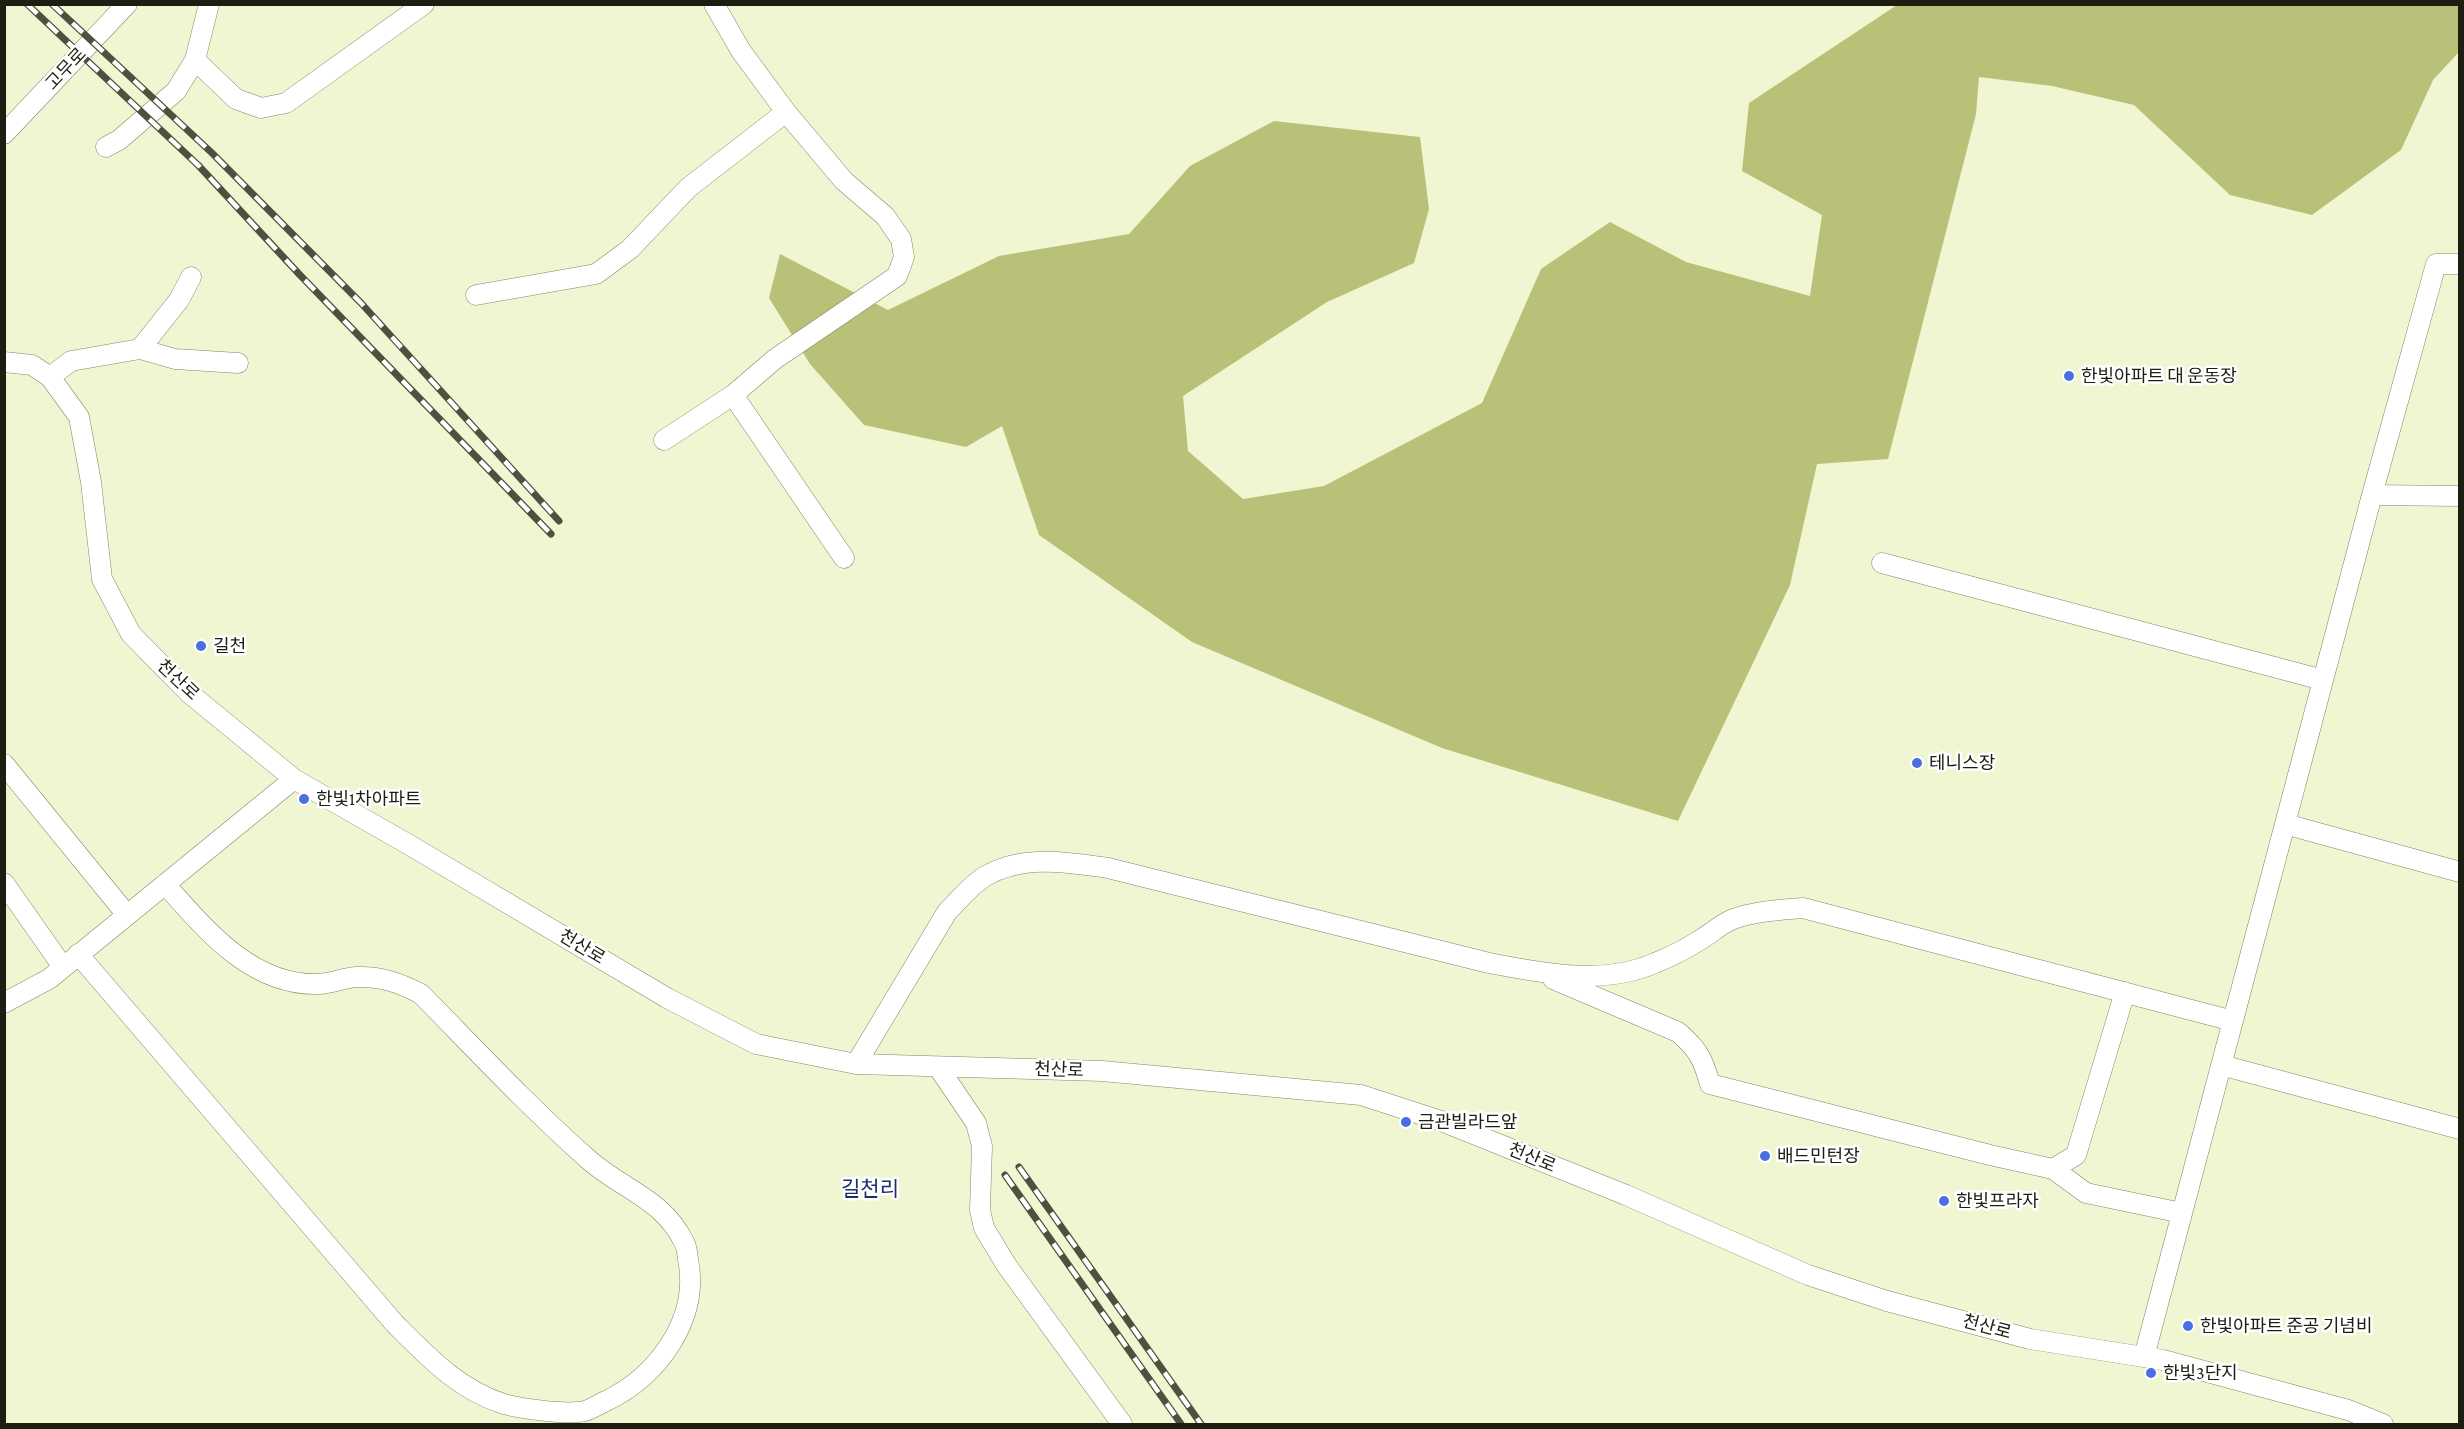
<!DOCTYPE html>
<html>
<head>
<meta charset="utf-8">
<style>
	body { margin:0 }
	#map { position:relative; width:2464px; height:1429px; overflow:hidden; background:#f0f6d1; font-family:"Crimson Pro",serif }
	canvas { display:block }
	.frame { position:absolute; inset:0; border:6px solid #1d1e11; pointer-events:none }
</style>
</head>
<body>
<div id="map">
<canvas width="2464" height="1429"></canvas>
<div class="frame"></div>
</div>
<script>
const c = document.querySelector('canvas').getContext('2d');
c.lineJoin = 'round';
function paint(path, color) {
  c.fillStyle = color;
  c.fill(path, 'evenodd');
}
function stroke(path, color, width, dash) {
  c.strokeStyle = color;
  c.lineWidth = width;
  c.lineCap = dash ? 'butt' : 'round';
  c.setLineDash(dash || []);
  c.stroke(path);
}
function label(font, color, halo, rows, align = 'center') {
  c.font = font + ' "Crimson Pro","Noto Sans KR",serif';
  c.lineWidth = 5;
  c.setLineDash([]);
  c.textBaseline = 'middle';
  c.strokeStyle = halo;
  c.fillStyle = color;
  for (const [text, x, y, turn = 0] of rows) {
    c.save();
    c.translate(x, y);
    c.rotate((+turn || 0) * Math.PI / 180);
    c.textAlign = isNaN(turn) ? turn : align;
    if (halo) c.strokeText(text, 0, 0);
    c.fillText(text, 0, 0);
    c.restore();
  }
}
paint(new Path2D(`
	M1897 5H2459V52L2433 80 2401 150 2312 215 2230 195 2134 105 2052 86 1979 77 1976 114 1888 459 1817 464 1790 585 1678 821 1442 748 1192 642 1039 535 1002 426 966 447 864 425 810 364 769 298 780 254 888 310 999 256 1129 234 1190 166 1274 121 1420 137 1429 209 1414 263 1327 302 1183 396 1188 451 1243 499 1324 486 1482 403 1541 269 1610 222 1686 262 1810 296 1822 215 1742 171 1749 103Z`), '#b8c177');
const minor = new Path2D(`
	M209 4 195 60 236 99 261 108 286 103 424 4
	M4 134 127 4
	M106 147 119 140 176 91 195 60
	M476 295 596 274 630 249 688 188 786 112
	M140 349 179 300 191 277
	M4 362 32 365 50 377 79 417 91 482 102 579 131 634 189 693 294 779 413 847 667 998 756 1044 856 1064 1102 1071 1361 1095 1441 1121 1626 1195 1808 1275 1887 1301 2030 1339 2163 1360 2348 1410 2383 1424
	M50 377 71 361 140 349 175 359 238 363
	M733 395 844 558
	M664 440 733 395 775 359 897 276 904 257 901 239 885 216 844 181 786 112 741 51 714 4
	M2372 495 2460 496
	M1882 563 2323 680
	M4 764 127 915
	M2285 824 2460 872
	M4 883 63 967
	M78 954 395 1324C428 1357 459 1390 504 1404 521 1409 568 1415 585 1411 592 1409 599 1404 606 1401 658 1376 700 1319 688 1259 687 1253 687 1247 684 1242 663 1199 622 1189 589 1160 530 1108 476 1050 421 994 400 983 381 976 356 977 344 978 332 983 320 984 252 987 206 930 165 884
	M1553 979 1678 1032C1698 1049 1703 1059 1710 1084L1990 1155 2053 1169 2086 1193 2182 1213
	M4 1003 49 979 294 779
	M856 1064 947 912C959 900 970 886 984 877 1021 854 1068 862 1108 868L1489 963C1542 973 1603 986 1655 963 1670 957 1686 949 1700 940 1710 934 1720 925 1731 920 1753 911 1780 910 1803 908L2233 1021
	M2221 1065 2460 1129
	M938 1067 976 1123 982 1146 980 1210 984 1228 1007 1266 1122 1424
	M2053 1169 2076 1155 2125 992
	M2144 1357 2372 495 2436 264H2460`);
stroke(minor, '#828766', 21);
stroke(minor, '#fff', 20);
const rail = new Path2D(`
	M27 4 198 165 299 274 551 534
	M52 4 212 153 361 303 559 521
	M1019 1167 1201 1424
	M1005 1175 1181 1424`);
stroke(rail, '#4e513e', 7);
stroke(rail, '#fff', 4.5, [14]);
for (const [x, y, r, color] of [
	[2069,376,6,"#4b6ee1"],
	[201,646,6,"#4b6ee1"],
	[1917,763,6,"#4b6ee1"],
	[304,799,6,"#4b6ee1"],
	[1406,1122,6,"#4b6ee1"],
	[1765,1156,6,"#4b6ee1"],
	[1944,1201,6,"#4b6ee1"],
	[2188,1326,6,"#4b6ee1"],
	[2151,1373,6,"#4b6ee1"]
]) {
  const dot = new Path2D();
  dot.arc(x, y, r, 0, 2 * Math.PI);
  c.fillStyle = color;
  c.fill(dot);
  stroke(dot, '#fff', 2);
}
label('18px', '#1d1e11', '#fff', [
	["고무로",66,69,-47],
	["천산로",178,680,43],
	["천산로",582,947,31],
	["천산로",1059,1070,2],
	["천산로",1532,1158,22],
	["천산로",1987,1327,15]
]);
label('18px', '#1d1e11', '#fff', [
	["한빛아파트 대 운동장",2081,376],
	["길천",213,646],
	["테니스장",1929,763],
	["한빛1차아파트",316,799],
	["금관빌라드앞",1418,1122],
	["배드민턴장",1777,1156],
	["한빛프라자",1956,1201],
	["한빛아파트 준공 기념비",2200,1326],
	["한빛3단지",2163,1373]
], 'left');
label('21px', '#1e2e66', '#fff', [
	["길천리",870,1190]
]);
</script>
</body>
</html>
